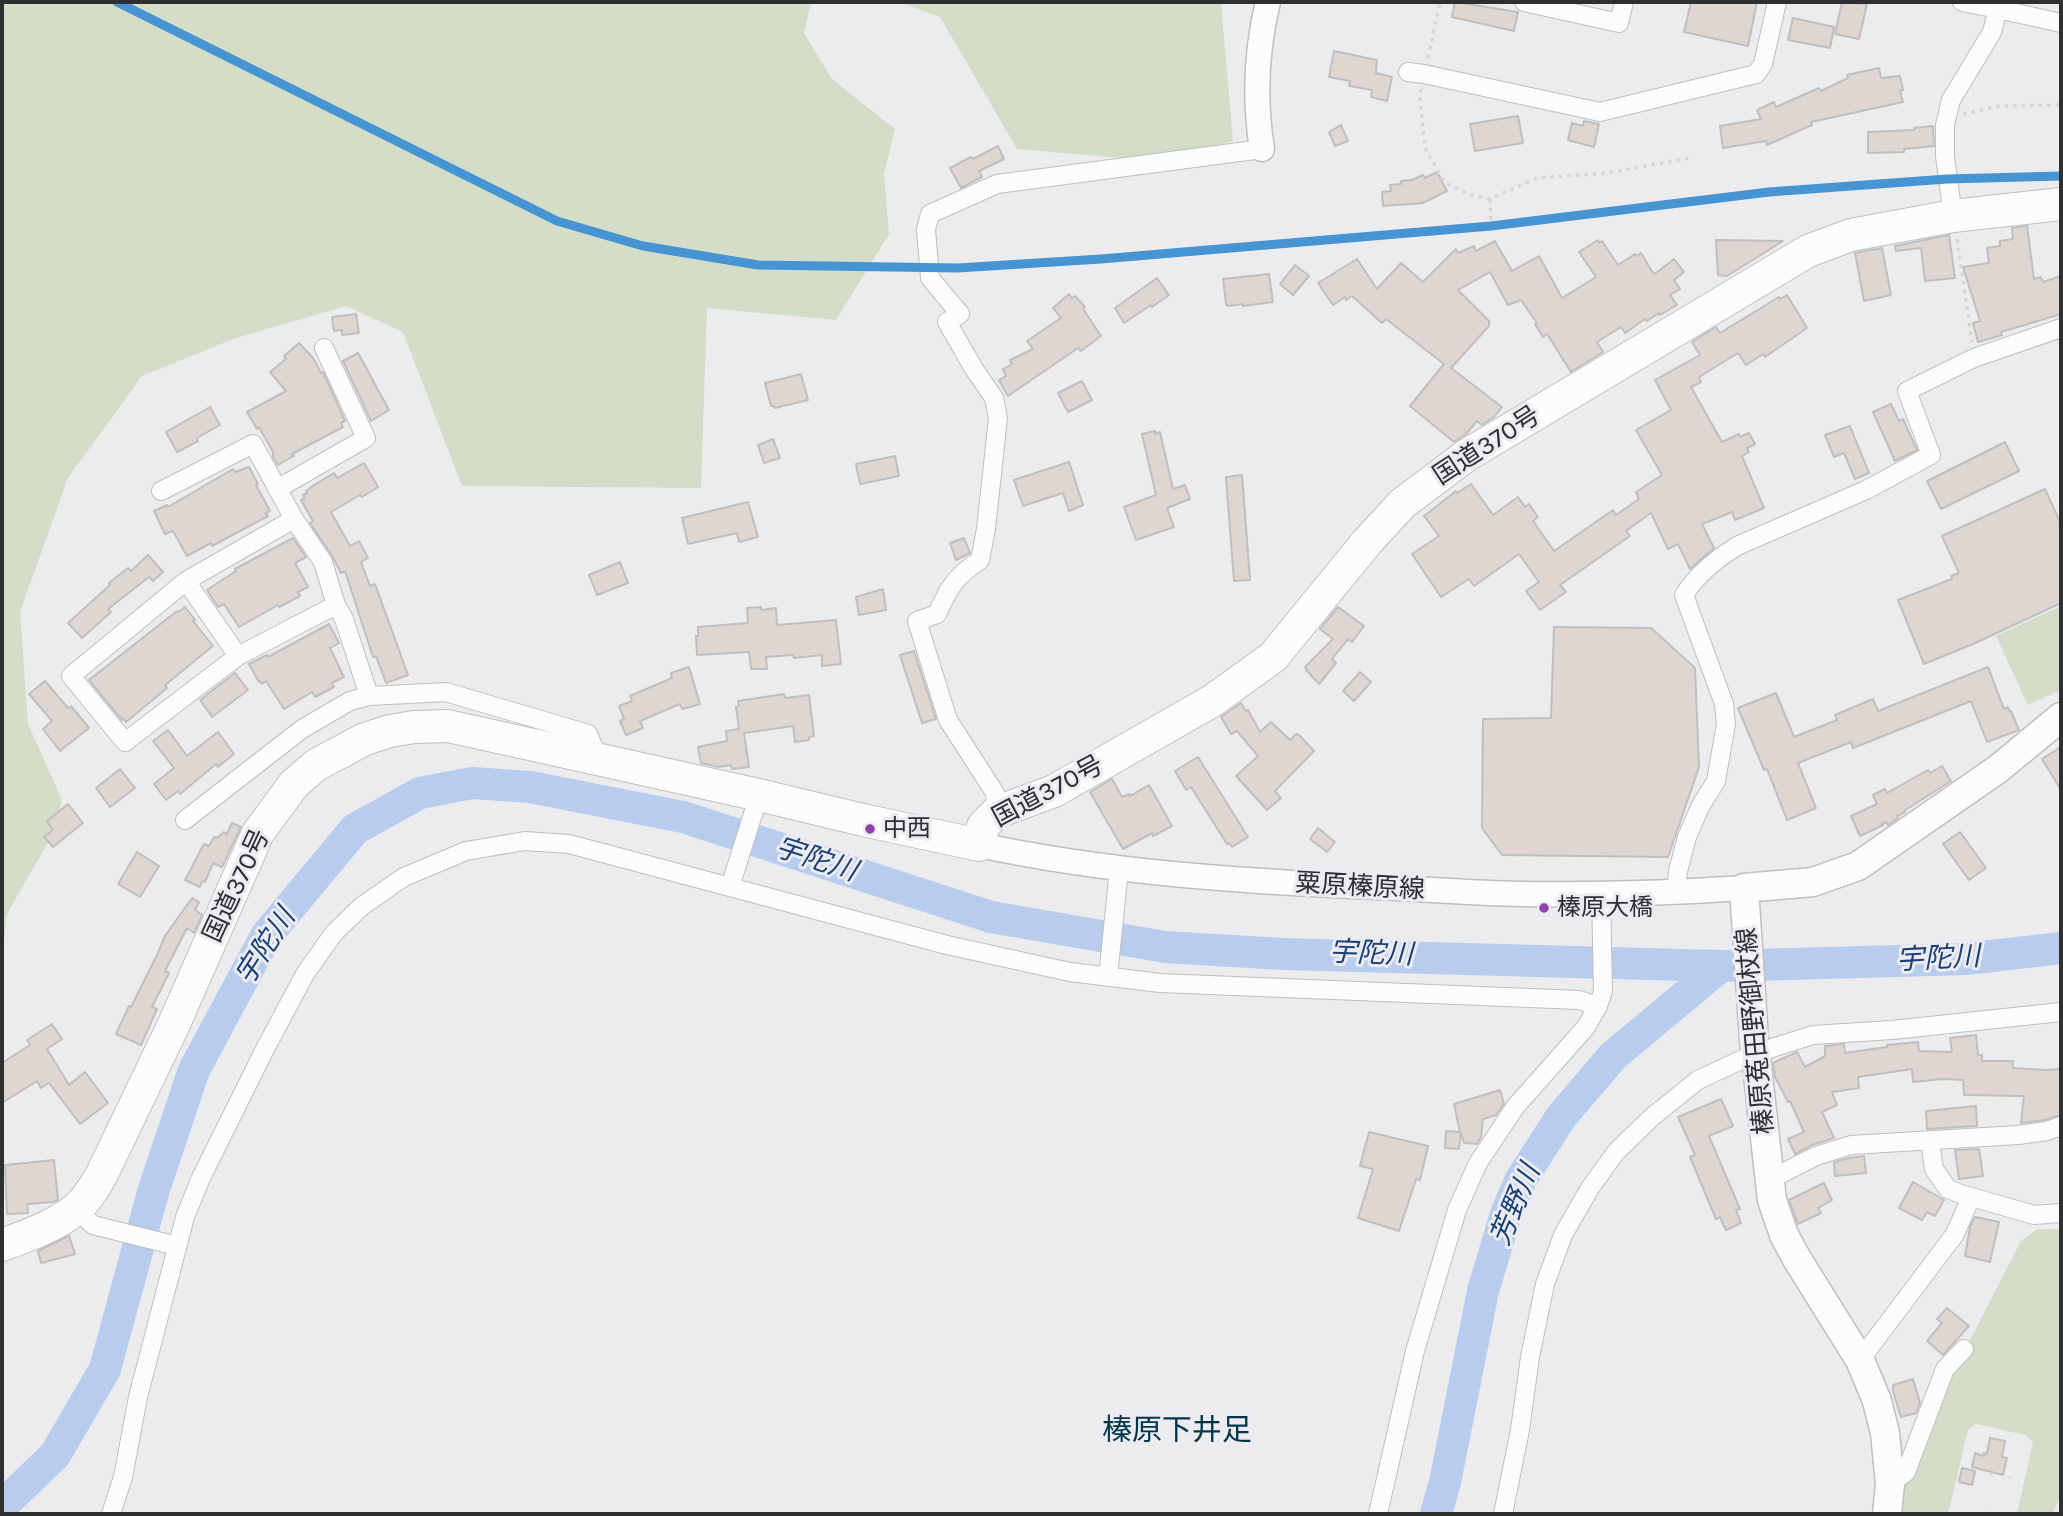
<!DOCTYPE html>
<html>
<head>
<meta charset="utf-8">
<style>
	body { margin:0 }
	#map { position:relative; width:2063px; height:1516px; overflow:hidden; background:#ececef; font-family:Karla,sans-serif }
	canvas { display:block }
	.frame { position:absolute; inset:0; border:4px solid #2e2f31; pointer-events:none }
</style>
</head>
<body>
<div id="map">
<canvas width="2063" height="1516"></canvas>
<div class="frame"></div>
</div>
<script>
const c = document.querySelector('canvas').getContext('2d');
c.lineJoin = 'round';
function paint(path, color) {
  c.fillStyle = color;
  c.fill(path, 'evenodd');
}
function stroke(path, color, width, dash) {
  c.strokeStyle = color;
  c.lineWidth = width;
  c.lineCap = dash ? 'butt' : 'round';
  c.setLineDash(dash || []);
  c.stroke(path);
}
function label(font, color, halo, rows, align = 'center') {
  c.font = font + ' Karla,"Noto Sans JP",sans-serif';
  c.lineWidth = 6;
  c.setLineDash([]);
  c.textBaseline = 'middle';
  c.strokeStyle = halo;
  c.fillStyle = color;
  for (const [text, x, y, turn = 0] of rows) {
    c.save();
    c.translate(x, y);
    c.rotate((+turn || 0) * Math.PI / 180);
    c.textAlign = isNaN(turn) ? turn : align;
    if (halo) c.strokeText(text, 0, 0);
    c.fillText(text, 0, 0);
    c.restore();
  }
}
paint(new Path2D(`
	M2 2H811L804 33 832 79 895 129 884 174 889 234 836 320 707 308 701 488 462 486 403 332 346 306 236 338 142 376 68 478 20 612 28 724 62 800 54 832 7 914 2 960Z
	M899 2H1221L1233 141 1192 151 1120 158 1017 149 940 17Z
	M2061 606V690L2028 705 1996 636Z
	M2037 1229H2061V1496L2052 1514H2017L2033 1442 2025 1435 1976 1424 1968 1430 1948 1514H1898L1903 1487 1922 1448 1951 1377 2021 1241Z`), '#d3ddc8');
stroke(new Path2D(`
	M2 1506 55 1455 105 1369 154 1189 194 1070 266 936 355 829 420 793 472 783 530 787 683 817 991 917 1165 947 1283 954 1721 966 1966 959 2061 948
	M1436 1514 1445 1482 1483 1291 1506 1214 1520 1181 1561 1117 1613 1056 1721 966`), '#b8cced', 32);
const building = new Path2D(`
	M1455 2 1518 12 1514 31 1452 17Z
	M1691 2H1757L1748 46 1684 32Z
	M1842 2 1867 4 1859 39 1835 34Z
	M1793 18 1834 27 1830 48 1788 40Z
	M1334 51 1377 60 1376 73 1392 77 1387 101 1371 97 1372 90 1349 86 1350 81 1329 77Z
	M1879 68 1881 78 1900 76 1903 90 1900 91 1903 102 1811 122 1812 125 1767 145 1766 141 1723 148 1720 126 1761 119 1757 110 1774 102 1776 107 1819 88 1821 91 1848 78 1847 75Z
	M1518 116 1523 143 1475 151 1470 124Z
	M1584 121 1599 124 1594 147 1568 140 1572 123 1583 126Z
	M1341 125 1348 141 1335 146 1329 132Z
	M1933 126 1934 146 1904 149V152L1868 153V132L1914 130V128Z
	M998 146 1004 159 979 171 982 177 961 188 950 168 971 157 973 159Z
	M1437 172 1447 191 1423 203 1383 206 1382 192 1391 191 1390 185 1401 184V181L1412 180 1423 175 1425 178Z
	M2027 226 2034 279 2041 277 2043 282 2061 276V314L2001 332 2002 335 1978 342 1973 323 1980 321 1963 267 1989 263 1987 248 2000 246V241L2013 239 2012 228Z
	M1949 235 1955 278 1925 281 1921 248 1896 251 1895 246Z
	M1598 240 1599 243 1602 241 1618 265 1635 254 1636 256 1641 253 1653 273H1656L1674 259 1684 272 1674 280 1680 289 1670 295 1677 305 1660 315 1659 313 1647 321 1645 319 1625 333 1621 327 1597 342 1603 352 1571 372 1547 334 1543 337 1535 324 1537 323 1521 300 1508 305 1490 272 1458 290 1489 321V326L1451 368 1502 407 1494 417 1482 425 1477 421 1466 434 1454 442 1410 406 1444 364 1386 319 1382 323 1352 296 1346 300 1345 297 1333 305 1318 283 1357 259 1377 289 1401 263 1423 282 1456 249 1458 253 1474 246 1476 251 1495 241 1512 271 1539 256 1562 298 1596 277 1579 252Z
	M1716 240 1783 241 1727 276 1718 275Z
	M1882 248 1891 295 1864 301 1855 253Z
	M1295 265 1309 276 1293 295 1280 284Z
	M1269 274 1273 302 1243 306V304L1228 306 1226 304 1223 279Z
	M1157 278 1169 295 1152 307 1151 305 1124 323 1115 308Z
	M1069 294 1072 298 1075 296 1085 307 1083 309 1101 336 1081 351 1078 348 1008 396 999 380 1006 376 1003 369 1012 364 1010 360 1033 349 1027 341 1061 318 1053 308Z
	M1787 295 1807 328 1765 357 1763 354 1746 365 1738 353 1699 377 1701 382 1691 387 1722 442 1739 434 1740 437 1749 433 1755 444 1747 448 1749 452 1742 456 1764 508 1735 520 1732 512 1702 524 1714 548 1690 569 1678 544 1668 549 1651 513 1626 531 1630 536 1560 585 1566 592 1540 610 1526 591 1539 582 1519 554 1474 586 1469 579 1441 597 1412 554 1439 536 1424 516 1456 491 1457 493 1471 484 1493 515 1518 497 1525 507 1529 504 1538 517 1533 521 1554 551 1613 510 1616 515 1639 499 1636 492 1662 475 1636 430 1671 410 1655 380 1700 355 1692 342 1716 327 1720 333 1779 297 1780 299Z
	M356 314 359 333 342 335V330L334 331 332 317Z
	M299 343 313 358 321 373 323 372 345 421 341 423 343 427 292 454 294 456 278 465 273 457V452L259 427 257 429 247 412 286 391 270 372 286 359 284 356Z
	M358 353 389 410 371 421 343 361Z
	M801 374 808 400 775 408 774 406H771L765 383Z
	M1082 381 1092 400 1068 412 1058 393Z
	M1891 404 1899 421 1903 419 1917 450 1895 461 1873 412Z
	M210 407 220 425 197 438 198 441 177 452 166 432Z
	M1850 426 1869 473 1855 479 1844 453 1834 457 1825 435Z
	M1155 431V434L1160 432 1173 489 1185 485 1190 499 1167 508 1174 527 1136 540 1124 507 1156 495 1142 434Z
	M773 439 780 458 764 463 758 445Z
	M2005 442 2019 471 1941 509 1927 481Z
	M895 456 899 476 860 484 856 464Z
	M1069 462 1083 505 1069 511 1063 493 1023 506 1014 480Z
	M364 463 378 487 362 497 360 495 331 512 350 546 359 541 368 558 361 562 370 586 375 584 408 675 386 683 376 656 373 657 345 571 341 573 332 556 310 523 313 521 301 500 305 498 303 495 307 493 306 491 314 485 334 473 337 478Z
	M249 467 258 484 256 485 270 511 266 513 268 516 212 546 211 543 187 556 173 531 165 534 154 511 167 505 168 507 233 469 235 472Z
	M1242 475 1250 580 1234 581 1226 477Z
	M2045 489 2061 524V603L1973 644 1924 664 1898 600 1952 579 1951 576 1959 573 1942 536Z
	M748 502 758 537 739 542 737 533 688 544 682 518Z
	M293 538 306 557 295 563 308 587 298 592 300 596 279 607 278 605 239 627 224 604 218 607 207 590 236 571 235 569Z
	M964 538 970 553 956 560 950 543Z
	M148 555 163 572 153 581 149 577 108 609 111 612 82 638 68 623 110 585 109 583 128 568 131 571Z
	M620 562 628 583 597 595 589 575Z
	M883 589 886 610 859 615 856 597Z
	M185 607 195 620 193 621 213 646 165 685 167 688 126 722 123 718 122 720 89 680 177 611 178 612Z
	M761 607V610L776 608 777 625 836 620 841 664 822 666V655L794 658 793 655 766 657 767 669H751L749 652 697 655 696 636H698V627L748 623 747 608Z
	M1338 607 1364 626 1352 642 1348 639 1332 659 1336 663 1319 684 1306 670 1307 669 1305 667 1333 639 1320 629Z
	M329 624 339 643 330 648 344 677 332 683 334 687 315 697 312 692 284 709 266 681 262 684 260 681 259 682 249 664 267 655 268 657Z
	M1554 627 1651 628 1695 668 1699 767 1668 857 1502 855 1482 828 1483 719 1551 718Z
	M914 651 936 719 922 723 900 655Z
	M689 667 700 704 682 709 680 704 640 721 643 728 626 735 620 721 624 719 619 706 632 701 630 696 672 678 671 673Z
	M1988 667 2004 709 2008 707 2010 712 2011 711 2019 730 1987 742 1971 701 1853 748 1851 742 1798 763 1816 808 1787 820 1767 769 1764 770 1738 708 1776 693 1794 737 1837 720 1835 715 1873 699 1878 711Z
	M1360 672 1371 682 1354 701 1343 691Z
	M235 673 248 690 212 717 200 700Z
	M45 681 68 708 71 706 89 728 60 751 43 729 52 721 29 694Z
	M784 694 785 698 809 695 814 736 809 737V740L795 742 793 726 744 733 749 767 732 769 731 765 719 767 701 763 698 747 727 741 726 731 739 729 736 707 739 706 738 701Z
	M1241 703 1246 711 1248 710 1260 732 1271 722 1290 740 1296 734 1299 735 1314 751 1275 791 1281 798 1267 810 1236 776 1258 756 1237 731 1231 734 1221 717Z
	M168 730 187 756 218 732 234 754 218 767 216 764 180 794 178 791 166 800 154 784 174 768 153 741Z
	M2061 747V790L2042 759Z
	M1198 757 1248 837 1232 847 1229 843 1227 844 1191 787 1186 790 1175 771Z
	M1942 766 1951 781 1904 811 1905 812 1897 816 1898 818 1888 825 1886 822 1882 824 1883 825 1860 836 1851 816 1877 804 1873 795 1885 789 1887 793 1928 770 1930 773Z
	M120 769 135 788 110 807 96 788Z
	M1112 779 1122 797 1129 794 1130 796 1149 785 1172 826 1153 836 1152 833 1123 849 1090 792Z
	M68 804 83 823 53 847 44 837 53 830 47 821Z
	M232 823 241 827 222 867 213 863 205 882 202 881 200 887 185 880 204 844 209 846 214 837 217 838 224 832 227 834Z
	M1318 828 1335 842 1327 852 1310 839Z
	M1960 832 1986 868 1969 880 1943 844Z
	M137 852 159 866 140 897 118 884Z
	M192 898 199 902 195 910 202 915 194 933 187 928 165 971 169 973 152 1007 157 1009 141 1045 116 1034 129 1006 131 1007 158 953 165 936Z
	M52 1024 62 1039 47 1049 69 1085 85 1072 108 1103 80 1124 49 1083 41 1088 37 1081 2 1103V1063L30 1045 27 1040Z
	M1976 1035 1978 1055H1982V1061H2013V1068L2047 1070 2061 1069V1115L2044 1120 2021 1123 2024 1096 1964 1095 1963 1080 1942 1079 1913 1082 1912 1069 1858 1077 1859 1088 1832 1092 1837 1105 1822 1112 1834 1138 1812 1145 1795 1154 1788 1139 1804 1132 1790 1101 1788 1102 1775 1077 1773 1063 1797 1052 1805 1067 1825 1056V1046L1844 1044 1845 1053 1887 1047V1045L1918 1042 1919 1051 1952 1052 1950 1038Z
	M1500 1090 1504 1104 1496 1115 1483 1119 1481 1137 1477 1144 1464 1143 1461 1133 1459 1149 1445 1148 1446 1131 1460 1132 1454 1104Z
	M1721 1099 1733 1126 1709 1136 1740 1209 1736 1210 1741 1223 1726 1230 1720 1217 1716 1219 1690 1157 1695 1155 1678 1117Z
	M1976 1106 1977 1126 1927 1129 1926 1111Z
	M1369 1132 1428 1146 1420 1180 1416 1179 1399 1231 1358 1218 1373 1169 1360 1166Z
	M1979 1149 1983 1176 1959 1179 1955 1150Z
	M1864 1156 1866 1173 1835 1176 1834 1162 1849 1158Z
	M54 1160 58 1200 54 1202 27 1204 28 1213 7 1214 5 1165Z
	M1913 1182 1944 1200 1935 1216 1927 1212 1922 1220 1899 1208Z
	M1824 1183 1832 1200 1818 1208 1821 1213 1798 1224 1789 1200Z
	M1975 1217 1999 1222 1990 1262 1965 1256 1970 1227Z
	M69 1236 75 1254 41 1263 38 1251Z
	M1947 1308 1969 1326 1943 1355 1927 1341 1942 1323 1937 1319Z
	M1913 1379 1920 1403 1916 1413 1901 1417 1893 1391V1385Z
	M1990 1438 2005 1441 2002 1457 2007 1458 2003 1475 1972 1467 1975 1453 1984 1456V1453L1987 1454Z
	M1962 1468 1975 1471 1972 1485 1959 1482Z`);
paint(building, '#dfd6d2');
stroke(building, '#bfbfc0', 2);
const street = new Path2D(`
	M1524 2 1619 23 1624 2
	M1962 2 1998 9
	M1408 72 1424 74 1600 112 1756 74 1763 64 1777 2
	M1953 216 1945 156V125L1951 100 1992 32 1998 9 2061 23
	M277 489 366 438 324 348
	M161 491 253 444 294 519 323 562 336 605
	M186 581 294 519
	M238 656 125 742 71 676 186 581 238 656 336 605 344 619 369 696 446 692 588 734 599 759
	M997 812 995 793 948 720 917 621 937 614C949 587 955 577 980 560L986 529 998 418 994 398 974 369 947 322 960 314 930 278 926 229 930 214 997 184 1262 149
	M185 820 302 729 350 701 369 696
	M730 887 759 795
	M1676 892 1678 871 1687 837 1700 807 1716 781 1726 724 1724 704 1684 595C1696 576 1718 558 1737 546L1866 490 1931 455 1907 391 1974 358 2061 328
	M1108 977 1119 869
	M1930 1141 1934 1169 1948 1189 1961 1194 2034 1215 2061 1213
	M1769 1180 1816 1156 1851 1145 2018 1135 2047 1131 2061 1126
	M76 1209 93 1225 177 1246
	M1860 1360 1955 1234 1971 1197
	M1890 1484 1906 1472 1945 1369 1964 1349
	M111 1514 123 1477 138 1397 185 1217 200 1180 265 1049 305 974 334 933 362 906 404 877 466 851 525 841 569 844 947 945 1070 972 1160 983 1579 1000 1598 1006
	M1378 1514 1415 1351 1457 1210 1478 1163 1516 1106 1586 1027 1598 1006 1603 991 1601 894
	M1503 1514 1520 1430 1530 1357 1545 1284 1563 1235 1590 1188 1616 1152 1652 1117 1698 1080 1756 1053 1813 1035 1892 1030 2061 1012`);
const secondary = new Path2D(`
	M1262 149C1254 99 1256 51 1268 2
	M979 845C1111 873 1239 881 1374 887 1423 889 1472 893 1522 894 1596 895 1670 893 1744 888`);
const primary = new Path2D(`
	M1887 1514 1890 1484 1885 1433 1877 1401 1860 1360 1797 1259 1784 1235 1772 1200 1754 1040 1744 888 1813 882 1858 866 1998 769 2061 717`);
const highway = new Path2D(`
	M2 1245C27 1236 55 1226 76 1209 88 1199 95 1186 102 1174L174 1024 258 833 294 784 316 765 365 739 390 731 414 727 448 726 759 795 863 820 979 845 983 826 997 812 1054 791 1212 701 1273 657 1367 542 1403 503 1467 455 1808 251 1851 235 1953 216 2061 204`);
stroke(street, '#bfbfc1', 20);
stroke(secondary, '#bfbfc1', 27);
stroke(primary, '#bfbfc1', 31);
stroke(highway, '#bfbfc1', 34);
stroke(new Path2D(`
	M1428 58 1440 2
	M1421 89 1420 97 1425 148 1445 183 1471 195 1490 199 1537 178 1607 173 1690 158
	M1963 114 2000 106 2061 105
	M1490 199 1491 226
	M1957 239 1972 342
	M1974 1469V1468
	M1990 1475 1991 1474
	M2010 1478V1476
	M1985 1514 1986 1512`), '#d6d6d6', 3.5, [3.5, 5]);
stroke(street, '#fcfcfd', 18);
stroke(secondary, '#fcfcfd', 24);
stroke(primary, '#fcfcfd', 28);
stroke(highway, '#fcfcfd', 32);
stroke(new Path2D(`
	M117 2 557 221 643 246 758 265 958 268 1101 259 1491 226 1769 192 1947 179 2061 176`), '#4694d1', 9);
for (const [x, y, r, color] of [
	[870,829,6,"#8e44ad"],
	[1544,908,6,"#8e44ad"]
]) {
  const dot = new Path2D();
  dot.arc(x, y, r, 0, 2 * Math.PI);
  c.fillStyle = color;
  c.fill(dot);
  stroke(dot, '#ebebf0', 2.5);
}
label('24px', '#2e2f31', '#ebebf0', [
	["中西",883,829],
	["榛原大橋",1557,908]
], 'left');
label('26px', '#2e2f31', '#ebebf0', [
	["国道370号",1487,446,-33],
	["国道370号",1048,792,-28],
	["国道370号",237,886,-65],
	["粟原榛原線",1360,887,3],
	["榛原菟田野御杖線",1756,1031,-95]
]);
label('italic 28px', '#1b4076', '#ebebf0', [
	["宇陀川",816,860,18],
	["宇陀川",266,947,-57],
	["宇陀川",1371,954,2],
	["宇陀川",1938,959,-3],
	["芳野川",1516,1205,-67]
]);
label('30px', '#013548', '#ebebf0', [
	["榛原下井足",1177,1431]
]);
</script>
</body>
</html>
